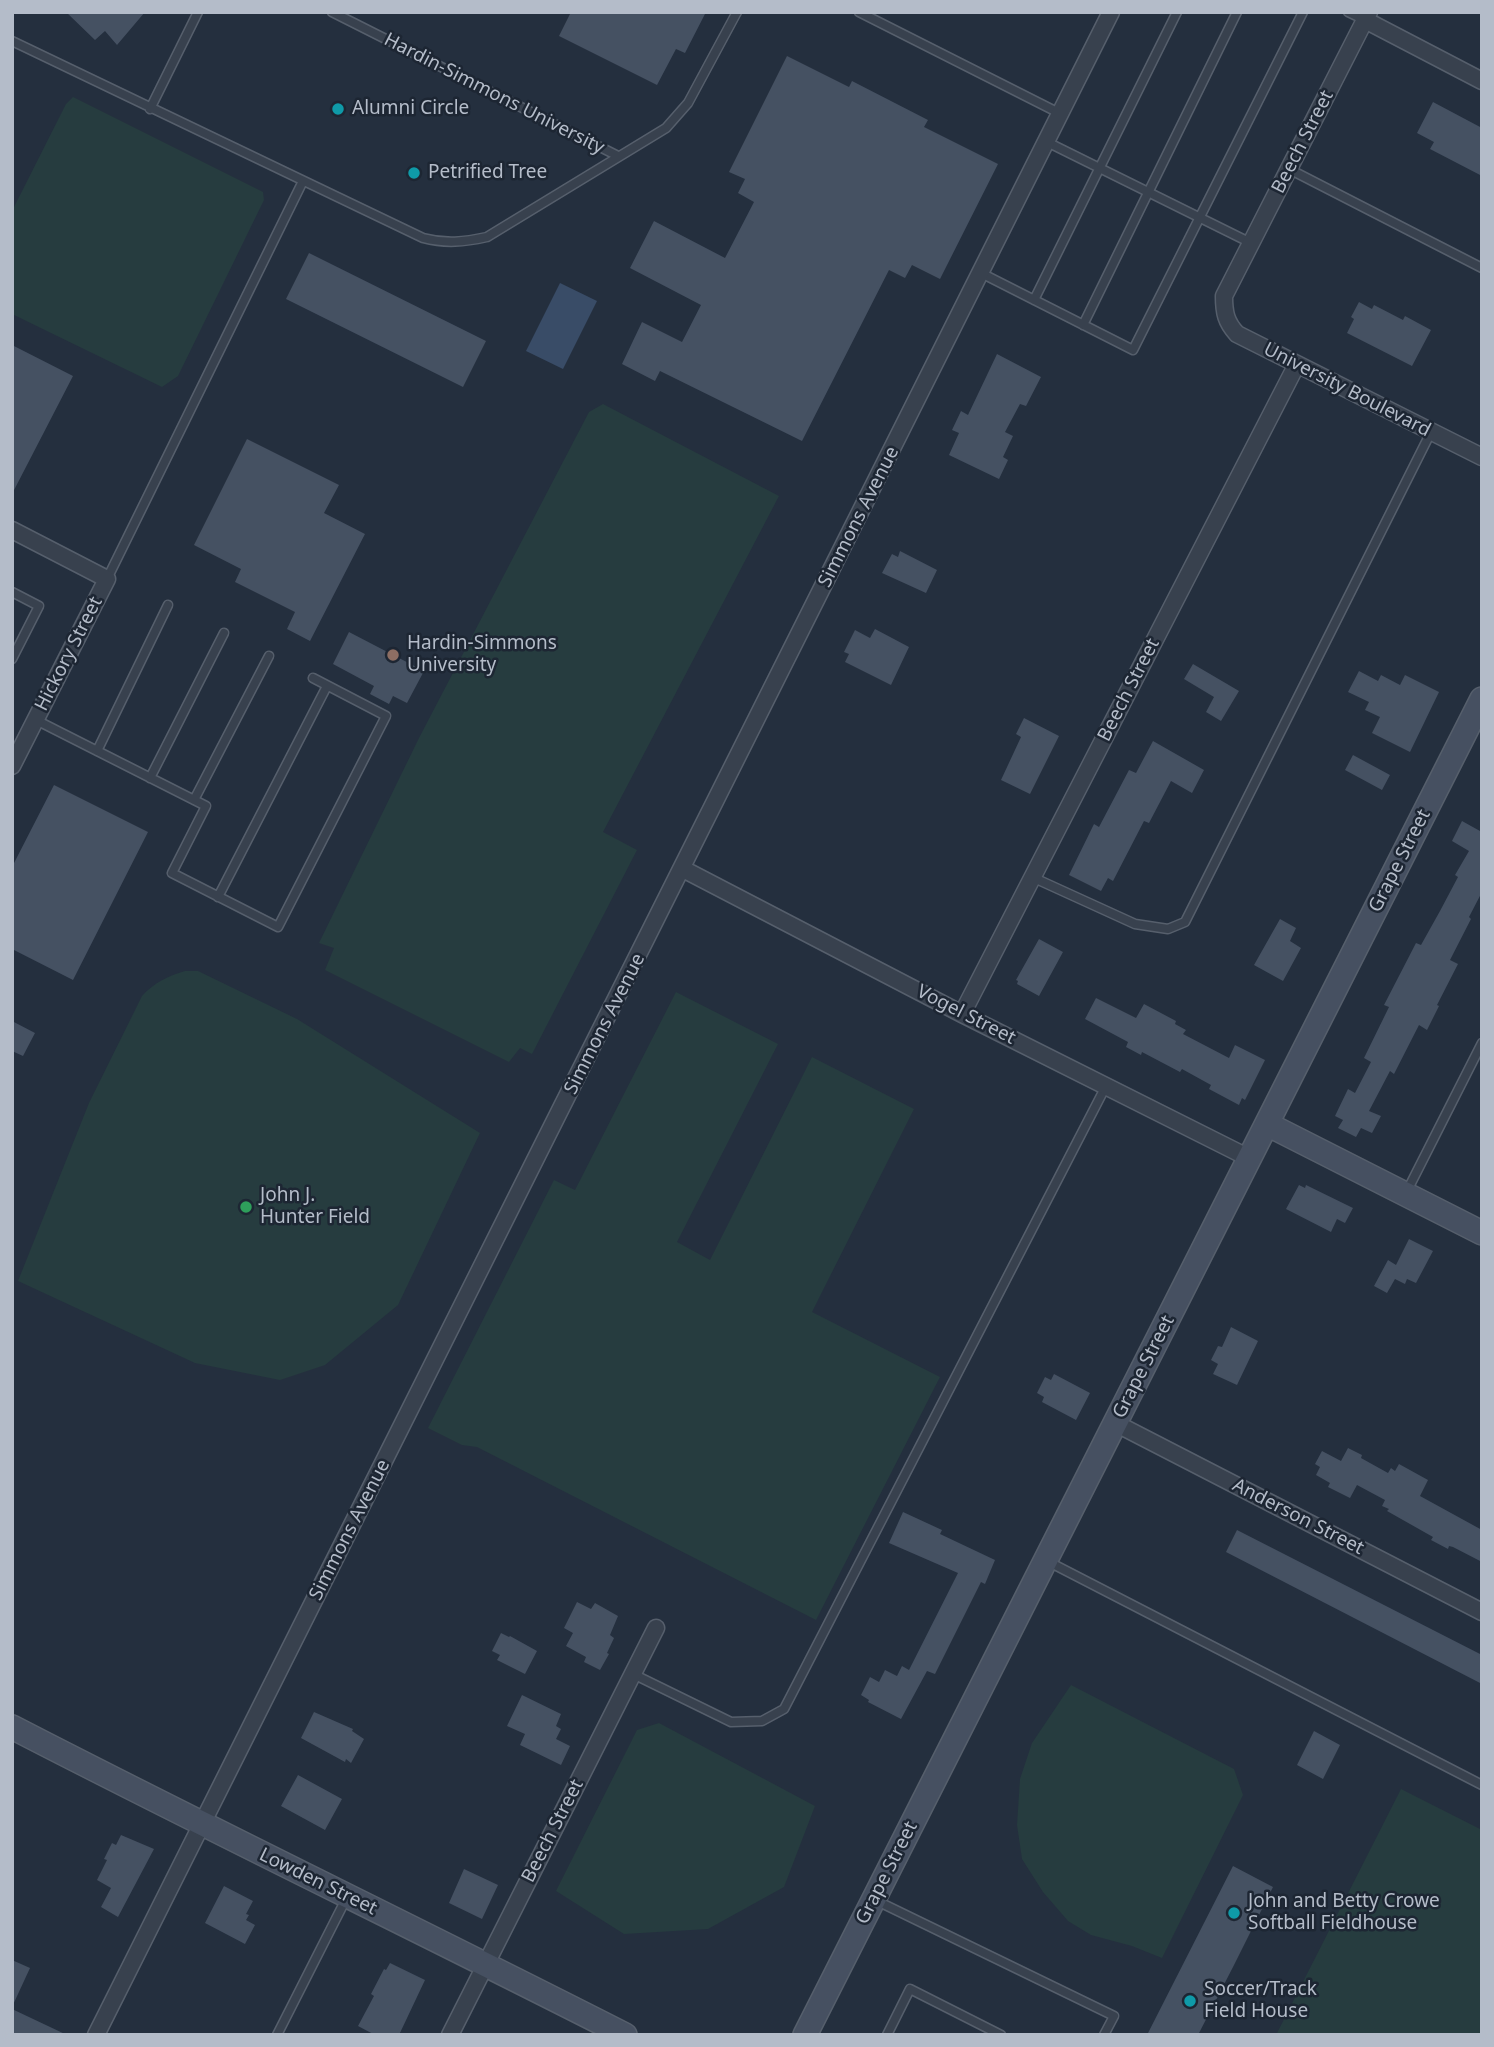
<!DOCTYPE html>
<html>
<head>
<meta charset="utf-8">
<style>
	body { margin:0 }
	#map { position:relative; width:1494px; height:2047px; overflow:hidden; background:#242f3e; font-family:"Noto Sans",sans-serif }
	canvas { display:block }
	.frame { position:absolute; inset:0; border:14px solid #b4bcc9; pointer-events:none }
</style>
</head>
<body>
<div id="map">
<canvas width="1494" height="2047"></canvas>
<div class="frame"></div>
</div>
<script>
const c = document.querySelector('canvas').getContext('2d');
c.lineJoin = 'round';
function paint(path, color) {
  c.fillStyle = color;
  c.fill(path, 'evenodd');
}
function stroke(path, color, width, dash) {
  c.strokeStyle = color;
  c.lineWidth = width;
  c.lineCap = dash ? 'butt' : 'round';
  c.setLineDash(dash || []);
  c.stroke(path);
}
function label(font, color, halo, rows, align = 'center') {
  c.font = font + ' "Noto Sans",sans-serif';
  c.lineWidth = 5;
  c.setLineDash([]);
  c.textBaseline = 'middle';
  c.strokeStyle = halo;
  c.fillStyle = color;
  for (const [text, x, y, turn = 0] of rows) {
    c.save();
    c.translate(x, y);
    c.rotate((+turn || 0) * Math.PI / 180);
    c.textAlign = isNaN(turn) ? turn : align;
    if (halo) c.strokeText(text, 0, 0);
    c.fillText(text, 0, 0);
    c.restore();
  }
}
paint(new Path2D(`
	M73 97 263 192 264 200 178 376 162 387 12 314V211L66 104Z
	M603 404 779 496 603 832 637 850 532 1054 520 1048 509 1062 325 970 334 948 319 943 419 738 589 412Z
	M185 971H198L297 1019 480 1133 398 1305 325 1365 280 1380 195 1363 18 1281 89 1103 142 996C155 982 168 976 185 971Z
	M676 992 778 1044 677 1242 710 1260 812 1057 914 1109 812 1312 940 1377 816 1620 477 1447 462 1445 428 1428 554 1180 575 1190Z
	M1071 1685 1234 1769 1243 1795 1162 1958 1132 1946 1091 1935 1068 1921 1043 1892 1022 1859 1017 1825 1020 1779 1032 1743Z
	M659 1723 815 1806 784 1887 708 1929 624 1934 556 1891 637 1730Z
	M1401 1789 1482 1830V2035H1276Z`), '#263c3f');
paint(new Path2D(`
	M560 283 597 301 563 369 526 351Z`), '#394c67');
paint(new Path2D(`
	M66 12H145L117 45 105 31 95 40Z
	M571 12H706L685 53 676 49 657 85 559 36Z
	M787 56 849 87 852 81 928 120 924 127 998 164 940 279 912 265 905 278 889 270 802 441 660 371 655 381 622 364 642 322 682 342 701 305 630 268 654 221 725 258 754 202 738 193 745 179 729 172Z
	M1433 102 1482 128V176L1430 149 1434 142 1417 133Z
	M309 253 486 341 463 387 286 299Z
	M1359 302 1372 309 1374 305 1403 320 1405 316 1431 330 1412 366 1347 333 1354 319 1351 317Z
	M12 345 73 376 12 494Z
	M997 354 1041 377 1026 406 1020 404 1005 432 1013 436 1003 457 1008 460 999 479 949 455 959 433 952 430 961 411 968 415Z
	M247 439 339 485 324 513 365 534 310 641 287 629 295 612 235 582 241 569 194 545Z
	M900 551 937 570 926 593 882 573 892 554 898 557Z
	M875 629 909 647 891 685 845 662 849 654 844 652 855 630 870 638Z
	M349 632 424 671 407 703 393 696 389 704 370 694 374 686 333 664Z
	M1193 664 1239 691 1221 721 1206 712 1214 697 1184 679Z
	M1359 671 1378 681 1381 675 1400 685 1405 675 1439 692 1410 752 1372 733 1380 717 1365 710 1369 702 1348 692Z
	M1024 718 1059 736 1030 794 1001 780 1021 737 1016 734Z
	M1153 741 1204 770 1192 793 1171 781 1149 823 1144 821 1113 881 1108 878 1101 891 1069 875 1094 824 1099 827 1129 770 1136 773Z
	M1353 755 1390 775 1382 790 1345 770Z
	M54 785 148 832 73 980 12 949V867Z
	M1462 821 1480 831 1482 828V892L1469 917 1471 919 1450 960 1458 964 1437 1005 1439 1006 1427 1030 1419 1025 1394 1074 1390 1071 1369 1111 1381 1116 1372 1133 1361 1128 1356 1137 1338 1128 1343 1120 1335 1116 1348 1089 1355 1093 1371 1062 1364 1058 1389 1007 1384 1005 1416 943 1421 945 1440 911 1458 877 1455 875 1469 851 1452 841Z
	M1280 919 1296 928 1290 941 1301 948 1283 981 1254 965Z
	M1039 939 1063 952 1039 996 1017 984 1018 981 1016 980Z
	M1096 998 1136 1018 1144 1004 1176 1021 1175 1024 1186 1030 1183 1034 1229 1058 1235 1045 1265 1060 1245 1100 1242 1098 1239 1105 1209 1089 1211 1085 1182 1069 1180 1072 1142 1052 1141 1055 1126 1047 1128 1042 1085 1019Z
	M12 1021 35 1033 23 1056 12 1051Z
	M1299 1185 1305 1188 1306 1185 1353 1208 1345 1223 1337 1219 1331 1232 1286 1209Z
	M1409 1239 1433 1251 1416 1283 1407 1279 1405 1284 1395 1279 1387 1293 1374 1286 1388 1260 1396 1265Z
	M1231 1327 1258 1341 1237 1385 1213 1374 1218 1364 1211 1360 1218 1346 1222 1347Z
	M1054 1374 1090 1393 1076 1420 1042 1402 1044 1397 1037 1393 1045 1377 1051 1380Z
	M1348 1448 1362 1455 1361 1458 1388 1473 1391 1468 1395 1471 1399 1464 1428 1480 1420 1496 1482 1530V1562L1453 1547 1449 1546 1448 1549 1431 1540 1433 1537 1387 1511 1389 1509 1382 1506 1385 1500 1357 1485 1350 1498 1328 1487 1330 1483 1316 1475 1320 1467 1315 1464 1322 1451 1341 1461Z
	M903 1512 942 1530 940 1534 995 1560 985 1584 981 1582 935 1674 927 1671 901 1719 868 1702 869 1700 861 1695 870 1677 879 1682 885 1670 897 1676 902 1666 909 1670 958 1573 889 1543Z
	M1237 1530 1482 1655V1684L1226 1552Z
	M577 1602 591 1609 595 1603 618 1616 610 1635 614 1638 607 1653 609 1654 600 1670 584 1662 586 1657 566 1646 573 1633 564 1628Z
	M501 1633 509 1637 510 1636 537 1651 525 1674 497 1660 500 1655 492 1651Z
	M522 1695 561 1714 556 1726 561 1729 556 1739 570 1746 561 1765 520 1745 525 1734 507 1726Z
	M314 1712 353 1729 352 1731 364 1739 351 1763 346 1759 345 1762 301 1738Z
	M1314 1731 1340 1745 1323 1779 1297 1765Z
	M298 1775 342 1799 325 1830 281 1806Z
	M121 1835 154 1849 118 1917 101 1907 111 1888 97 1880 107 1860 104 1859 112 1843 116 1845Z
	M1233 1866 1273 1887 1233 1967 1198 2035H1147Z
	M464 1869 498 1885 482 1919 449 1903Z
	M224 1886 253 1901 246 1914 249 1915 246 1920 255 1925 245 1944 205 1923Z
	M12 1960 30 1968 12 2007Z
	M390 1963 425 1980 399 2035H375L358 2026 374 1996 371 1994 384 1969 386 1970Z
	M12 2009 67 2035H12Z`), '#455162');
const lane = new Path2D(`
	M332 12 618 156
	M859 12 1061 114
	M1348 12 1365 20
	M12 41 423 238C446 244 464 242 487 237L666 128 688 103 737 12
	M150 109 198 12
	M1047 142 1251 243
	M1289 169 1482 268
	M981 273 1133 350 1303 12
	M1034 300 1177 12
	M1083 325 1237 12
	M107 579 303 181
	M12 592 39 606 12 659
	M36 720 206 806 172 873 278 927 386 716 313 678
	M97 751 168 605
	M150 778 224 633
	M194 800 269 656
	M1032 877 1135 924 1168 929 1185 922 1431 432
	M218 897 327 686
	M1406 1193 1482 1043
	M1049 1562 1482 1785
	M633 1674 731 1722 762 1721 784 1709 1106 1086
	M875 1900 1114 2016 1104 2035
	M277 2035 347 1897
	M887 2035 910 1989 1001 2035`);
const street = new Path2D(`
	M1369 12 1224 296C1224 313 1226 322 1237 334L1482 457
	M1365 20 1482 81
	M12 530 107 579 12 766
	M683 869 962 1014 1251 1159
	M962 1014 1296 366
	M1115 1423 1482 1612
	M96 2035 1111 12
	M450 2035 656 1628`);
const secondary = new Path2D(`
	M1267 1124 1482 1233
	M12 1727C215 1832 421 1931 625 2035
	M805 2035 1482 699`);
stroke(lane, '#565f6c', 11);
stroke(street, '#565f6c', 19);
stroke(secondary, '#565f6c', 26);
stroke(lane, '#38414e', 8);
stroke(street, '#38414e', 16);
stroke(secondary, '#465061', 23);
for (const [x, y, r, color] of [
	[338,109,7,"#0f9aa8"],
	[414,173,7,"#0f9aa8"],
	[393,655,7,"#8d6e63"],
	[246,1207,7,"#2e9e5b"],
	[1234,1913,7,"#0f9aa8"],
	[1190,2001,7,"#0f9aa8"]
]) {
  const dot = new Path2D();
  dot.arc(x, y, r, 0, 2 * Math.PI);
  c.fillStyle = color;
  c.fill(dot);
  stroke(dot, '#1d2633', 2.5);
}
label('19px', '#b4bcc9', '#1d2633', [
	["Hardin-Simmons University",494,94,27],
	["Beech Street",1303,142,-63],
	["University Boulevard",1347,390,27],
	["Simmons Avenue",859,517,-63],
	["Hickory Street",69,654,-63],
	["Beech Street",1129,690,-63],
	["Grape Street",1400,861,-63],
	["Vogel Street",966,1015,27],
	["Simmons Avenue",605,1024,-63],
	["Grape Street",1144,1367,-63],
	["Anderson Street",1298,1517,27],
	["Simmons Avenue",350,1530,-63],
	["Beech Street",553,1831,-63],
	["Grape Street",887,1873,-63],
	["Lowden Street",318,1882,26]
]);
label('19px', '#b4bcc9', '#1d2633', [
	["Alumni Circle",352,109],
	["Petrified Tree",428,173],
	["Hardin-Simmons",407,644],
	["University",407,666],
	["John J.",260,1196],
	["Hunter Field",260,1218],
	["John and Betty Crowe",1248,1902],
	["Softball Fieldhouse",1248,1924],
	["Soccer/Track",1204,1990],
	["Field House",1204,2012]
], 'left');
</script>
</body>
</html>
